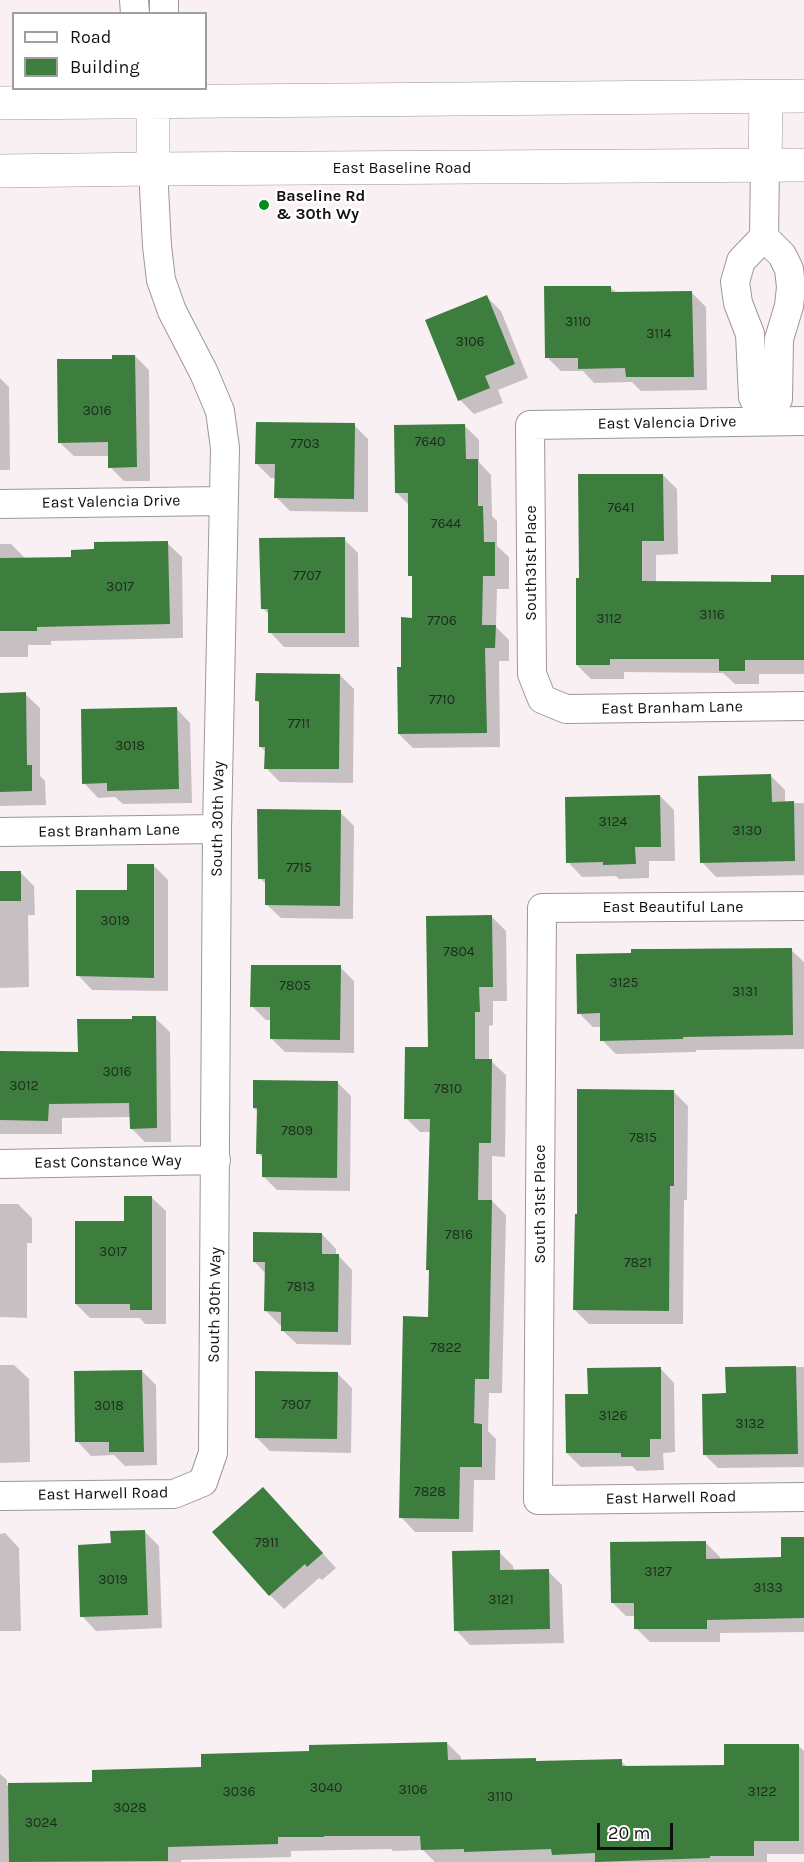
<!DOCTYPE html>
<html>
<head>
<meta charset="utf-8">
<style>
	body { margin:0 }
	#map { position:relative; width:804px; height:1862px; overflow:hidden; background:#f9f0f4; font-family:Karla,sans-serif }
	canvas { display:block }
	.legend { position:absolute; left:12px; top:12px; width:195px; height:78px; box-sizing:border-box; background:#fff; border:2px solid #a09f9f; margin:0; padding:8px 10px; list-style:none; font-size:18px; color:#120f10 }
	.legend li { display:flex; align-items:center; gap:12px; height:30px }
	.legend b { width:30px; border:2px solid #a09f9f }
	.scale { position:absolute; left:597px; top:1823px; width:76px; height:27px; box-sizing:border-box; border:3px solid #120f10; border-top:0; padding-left:8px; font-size:18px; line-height:21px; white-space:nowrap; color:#120f10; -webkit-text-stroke:4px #fff; paint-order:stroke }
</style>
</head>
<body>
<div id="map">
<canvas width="804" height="1862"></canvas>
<ul class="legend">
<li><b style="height:8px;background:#fff"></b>Road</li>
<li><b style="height:16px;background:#3d7e3f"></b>Building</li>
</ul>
<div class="scale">20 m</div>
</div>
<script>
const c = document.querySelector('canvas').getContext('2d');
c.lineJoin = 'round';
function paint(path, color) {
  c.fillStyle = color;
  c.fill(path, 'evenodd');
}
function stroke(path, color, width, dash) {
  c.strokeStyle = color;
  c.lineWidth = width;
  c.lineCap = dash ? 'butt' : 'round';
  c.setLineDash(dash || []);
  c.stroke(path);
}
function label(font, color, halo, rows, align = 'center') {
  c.font = font + ' Karla,sans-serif';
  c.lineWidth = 5;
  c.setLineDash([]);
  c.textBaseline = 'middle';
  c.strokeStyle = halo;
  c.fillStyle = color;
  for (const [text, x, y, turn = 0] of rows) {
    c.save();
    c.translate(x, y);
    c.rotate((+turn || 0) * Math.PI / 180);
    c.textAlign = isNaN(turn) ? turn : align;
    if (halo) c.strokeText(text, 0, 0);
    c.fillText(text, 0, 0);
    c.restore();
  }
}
paint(new Path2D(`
	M610 287 617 293H692L706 307 707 390 641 391 632 382 594 383 583 371H561L547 357Z
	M487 297 501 311 528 378 498 390 503 403 474 414 460 400Z
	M135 356 149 370 150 481H124L110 467V456H74L59 442 113 361Z
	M0 378 9 387 10 470H0Z
	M354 425 368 439V512L290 511 276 497V478H271L257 464Z
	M465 426 479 440V462L491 475 492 516 497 521V546L509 557V589H497L496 627 509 640V661H499L500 747 413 748 399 734 402 669 413 619 414 579 410 575V506L396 492Z
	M663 475 677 489 678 554 656 555V582L772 584 804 576V674H759V684H735L723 673 624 672V679H591L577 665 580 580Z
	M344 539 358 553 359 647H284L270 632V615L262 608Z
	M167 543 182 557 183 638 51 641V645H28V657H0V544H11L26 559 73 558Z
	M340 675 354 689 353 783 280 782 266 768V752L260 746 261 705 257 701Z
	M0 694H25L40 708V776L45 781 46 805 0 806Z
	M176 708 190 723 192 803 123 804 115 797 98 798 84 783Z
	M771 776 785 790V803H804V875L716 877 702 862Z
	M660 796 674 810 675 861H649V878L619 879 616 876 582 877 568 862Z
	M340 812 354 826 353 919 281 918 266 904 267 885 260 878Z
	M154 866 168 880V991L92 990 78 975 128 891Z
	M20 872 34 886 35 915H28L29 987 0 988V873Z
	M491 916 506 931 507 1001H493V1025L489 1026V1061H491L506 1075 505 1157 492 1156V1201L506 1215 502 1393H489L488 1431 496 1439 495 1480H474L473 1532H415L401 1517 430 1319 431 1273 427 1269 431 1132H420L406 1118 429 1048Z
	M791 950 804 962V1049L696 1050V1052L616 1054 602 1040V1027H593L579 1013Z
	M340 967 354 981V1053L285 1052 271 1038V1020H266L252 1006Z
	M155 1018 170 1032 171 1142H145L131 1128V1117L62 1118V1134H0V1053H79L134 1021Z
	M337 1082 351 1096 350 1191 277 1190 263 1176 264 1159 258 1153V1112L254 1108Z
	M673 1091 688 1106 687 1200H684L683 1324H589L575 1310Z
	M151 1197 166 1211V1324H145L140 1318H90L76 1304 125 1223Z
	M0 1204H18L32 1218V1243H27V1318L0 1317Z
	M322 1234 336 1249V1255H338L352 1270 351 1345 297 1344 282 1330V1325H280L266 1311V1274L254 1261Z
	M0 1365H14L29 1379 30 1462 0 1463Z
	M804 1367V1467L718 1468 704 1454 727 1395V1368Z
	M660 1368 674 1383 675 1452 663 1453 664 1470 637 1471 632 1466 581 1467 567 1453 589 1395Z
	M142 1371 156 1385 157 1465 125 1466 114 1455 91 1456 77 1441Z
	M338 1374 352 1388 351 1453 270 1451 256 1437Z
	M277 1503 336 1568 322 1580 319 1578 284 1609 270 1595Z
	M144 1531 159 1546 162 1628 96 1631 82 1616 113 1545Z
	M5 1533 19 1548 21 1631H0V1534Z
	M804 1538V1632L720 1633V1642H650L636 1628V1616H626L612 1602 706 1543 720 1557V1560L782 1559Z
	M499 1552 513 1566 514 1572 548 1571 562 1585 564 1643 470 1645 456 1630Z
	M447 1743 461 1757V1761L535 1760 538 1763 621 1761 628 1768 726 1766 798 1745 804 1751V1854H767V1862H435L423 1850 393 1851 391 1849 291 1851V1857L181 1860V1862H0V1774L7 1780V1785L93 1783 311 1753Z`), '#0003');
paint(new Path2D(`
	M544 286H611V292L692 291 694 377H626L625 368 578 369V358H545Z
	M487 295 515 364 485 376 490 388 458 401 425 320Z
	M112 355H135L137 467 108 468V442L58 443 57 359H112Z
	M256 422 355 423 354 499 274 498 275 464H255Z
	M465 424 466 459H478V506H483L484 542H495V576H483L482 625H496L495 648H485L487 733 398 734 397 667H401V617L412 618V576H408V493H395L394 425Z
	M578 474H663L664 541H642V581L771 582V575H804V660H745V671H719V659H610V665H576V578H579Z
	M345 537V633H268V609H261L259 538Z
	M168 541 170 624 37 627V631H0V558L71 557V550L94 549V542Z
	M256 673 340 674 339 769H264L265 747H259V701H255Z
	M26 692 27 765H32V791L0 792V693Z
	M177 707 179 789 107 791V783L82 784 81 709Z
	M771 774 772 802 794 801 795 861 700 863 698 776Z
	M660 795 661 847H635L636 864 603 865V862L566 863 565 797Z
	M257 809 341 810 340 906 265 905V879H258Z
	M127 864H154V978L76 976V890H127Z
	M0 871H21V901H0Z
	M492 915 493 987H479L480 1012H475V1059H492L491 1143H479L478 1200H492L489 1379H475L474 1423 482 1424V1467H460L459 1519 399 1518 403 1316 428 1317 429 1270H426L430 1119H404L405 1047H428L426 916Z
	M792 948 793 1035 683 1037V1039L600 1041V1013L577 1014 576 954 631 953V949H659Z
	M251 965H341L340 1040 270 1039V1007H250Z
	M132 1016H156L157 1128 130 1129 129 1103 49 1104 48 1121 0 1120V1051L78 1052 77 1019H132Z
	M253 1080 338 1081 337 1178 262 1177V1154H256L257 1108H253Z
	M577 1089 674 1090V1186H670L669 1311 573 1310 575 1214H577Z
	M124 1196H152V1310H130V1304H75V1221H124Z
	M253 1232 322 1233V1254H339L338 1332 281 1331V1312L264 1311 265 1262H253Z
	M796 1366 798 1454 703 1455 702 1394 726 1393 725 1367Z
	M661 1367V1439H650V1457H621V1453H566L565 1394H588L587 1368Z
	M142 1370 144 1452H109V1442H75L74 1371Z
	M255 1371 338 1372 337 1439 255 1438Z
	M263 1487 323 1553 307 1567 305 1564 269 1596 212 1532Z
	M145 1530 148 1615 80 1617 78 1545 111 1543 110 1531Z
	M781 1537H804V1618L707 1620V1629H634V1603H611L610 1542 706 1541V1559L781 1557Z
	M500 1550V1570L549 1569 550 1629 454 1631 452 1551Z
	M447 1742 448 1760 536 1758V1761L622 1759V1766L724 1765V1744H799V1841H754V1856H710V1858L595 1862V1853L552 1855 551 1849 464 1852V1849L421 1850 420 1836H324V1837H278V1844L168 1847V1861L9 1862 8 1783 92 1782V1770L201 1767V1754L309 1751V1745Z`), '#3d7e3f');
const street = new Path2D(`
	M134 0 135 14
	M164 0V14
	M764 237 782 255 789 269 791 287 789 306 779 339 778 399 765 421
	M765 421 753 397 750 334 738 303 735 282 741 261 764 237 765 165
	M804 421 530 425 532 674 542 699 566 709 804 706
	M0 504 223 501
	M0 832 217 829
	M804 906 542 908 538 1500 804 1497
	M0 1164 216 1160
	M0 1496 174 1494 203 1482 213 1453 217 829 225 448 220 411 204 373 172 311 161 280 157 246 153 169`);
const primary = new Path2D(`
	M153 102V169
	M0 103 804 96
	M765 165 766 97
	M0 171 153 169 804 165`);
stroke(street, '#9e9699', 30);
stroke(primary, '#9e9699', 34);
stroke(street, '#fff', 28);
stroke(primary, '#fff', 33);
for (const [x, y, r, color] of [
	[264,205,6,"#028e1f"]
]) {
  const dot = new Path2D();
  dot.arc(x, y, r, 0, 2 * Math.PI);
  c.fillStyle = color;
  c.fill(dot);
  stroke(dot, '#fff', 2);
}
label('14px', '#1d2b1c', null, [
	["3110",578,322],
	["3114",659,334],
	["3106",470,342],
	["3016",97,411],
	["7640",430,442],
	["7703",305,444],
	["7641",621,508],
	["7644",446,524],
	["7707",307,576],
	["3017",120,587],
	["3116",712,615],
	["3112",609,619],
	["7706",442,621],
	["7710",442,700],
	["7711",299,724],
	["3018",130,746],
	["3124",613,822],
	["3130",747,831],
	["7715",299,868],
	["3019",115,921],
	["7804",459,952],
	["3125",624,983],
	["7805",295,986],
	["3131",745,992],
	["3016",117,1072],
	["3012",24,1086],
	["7810",448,1089],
	["7809",297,1131],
	["7815",643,1138],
	["7816",459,1235],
	["3017",113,1252],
	["7821",638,1263],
	["7813",301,1287],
	["7822",446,1348],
	["7907",296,1405],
	["3018",109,1406],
	["3126",613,1416],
	["3132",750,1424],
	["7828",430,1492],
	["7911",267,1543],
	["3127",658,1572],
	["3019",113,1580],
	["3133",768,1588],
	["3121",501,1600],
	["3040",326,1788],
	["3106",413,1790],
	["3036",239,1792],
	["3122",762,1792],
	["3110",500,1797],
	["3028",130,1808],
	["3024",41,1823]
]);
label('16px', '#120f10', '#fff', [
	["East Baseline Road",402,168],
	["East Valencia Drive",667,423,-1],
	["East Valencia Drive",111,502,-1],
	["South31st Place",531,563,-90],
	["East Branham Lane",672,708,-1],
	["South 30th Way",218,819,-89],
	["East Branham Lane",109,831,-1],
	["East Beautiful Lane",673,907],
	["East Constance Way",108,1162,-1],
	["South 31st Place",540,1204,-90],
	["South 30th Way",215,1305,-89],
	["East Harwell Road",103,1494,-1],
	["East Harwell Road",671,1498,-1]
]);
label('bold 16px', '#120f10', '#fff', [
	["Baseline Rd",276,196],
	["& 30th Wy",276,214]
], 'left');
</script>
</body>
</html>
